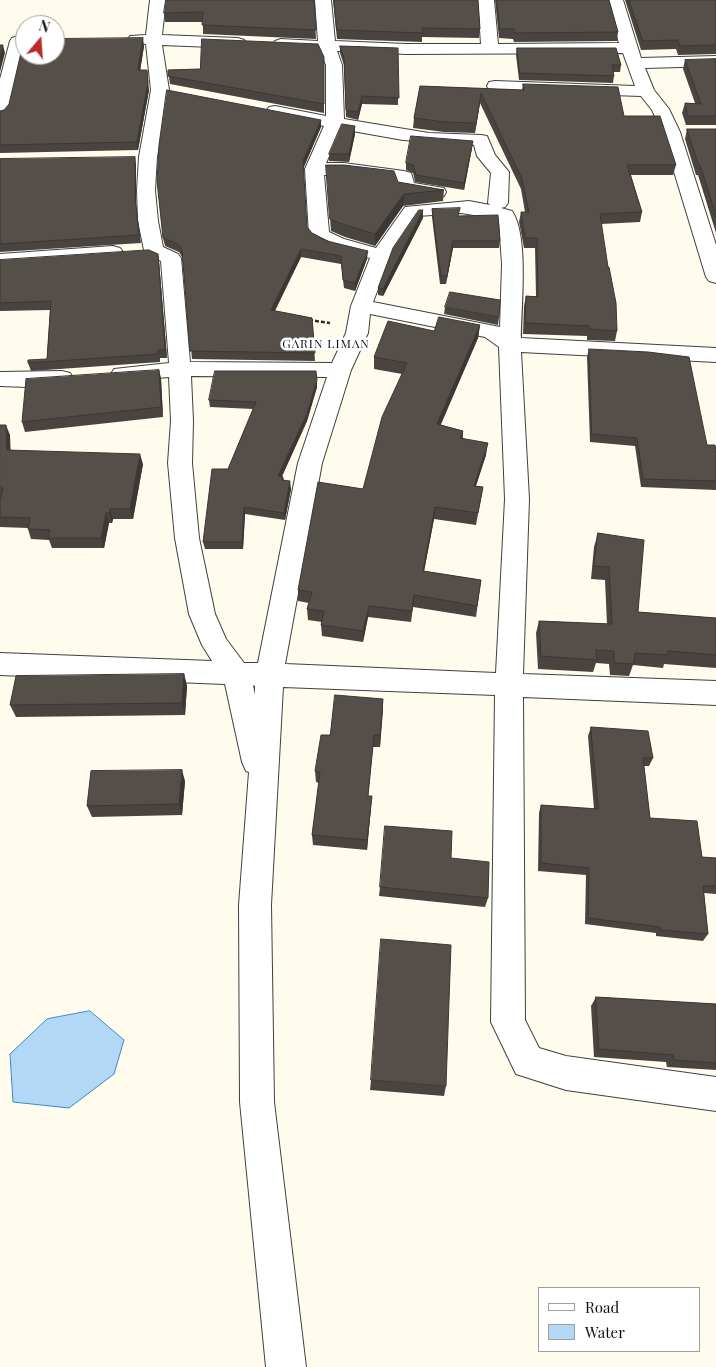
<!DOCTYPE html>
<html>
<head>
<meta charset="utf-8">
<style>
	body { margin:0 }
	#map { position:relative; width:716px; height:1367px; overflow:hidden; background:#fffced; font-family:"Playfair Display",serif }
	canvas { display:block }
	.legend { position:absolute; left:538px; top:1287px; width:162px; height:65px; box-sizing:border-box; background:#fff; border:1px solid #9e9e9e; margin:0; padding:6px 9px; list-style:none; font-size:15px; color:#0d0d0d }
	.legend li { display:flex; align-items:center; gap:10px; height:25px }
	.legend b { width:25px; border:1px solid #9e9e9e }
	.north { position:absolute; left:15px; top:15px; width:50px; height:50px; box-sizing:border-box; background:#fff; border:1px solid #9e9e9e; border-radius:50%; rotate:18deg; font-size:14px; font-weight:700; line-height:20px; text-align:center; color:#0d0d0d }
	.north::after { content:''; display:block; margin:auto; width:18px; height:22px; background:#ba2b28; clip-path:polygon(50% 0,100% 100%,50% 72%,0 100%) }
</style>
</head>
<body>
<div id="map">
<canvas width="716" height="1367"></canvas>
<ul class="legend">
<li><b style="height:6px;background:#fff"></b>Road</li>
<li><b style="height:14px;background:#b3d8f5"></b>Water</li>
</ul>
<div class="north">N</div>
</div>
<script>
const c = document.querySelector('canvas').getContext('2d');
c.lineJoin = 'round';
function paint(path, color) {
  c.fillStyle = color;
  c.fill(path, 'evenodd');
}
function stroke(path, color, width, dash) {
  c.strokeStyle = color;
  c.lineWidth = width;
  c.lineCap = dash ? 'butt' : 'round';
  c.setLineDash(dash || []);
  c.stroke(path);
}
function label(font, color, halo, rows, align = 'center') {
  c.font = font + ' "Playfair Display",serif';
  c.lineWidth = 5;
  c.setLineDash([]);
  c.textBaseline = 'middle';
  c.strokeStyle = halo;
  c.fillStyle = color;
  for (const [text, x, y, turn = 0] of rows) {
    c.save();
    c.translate(x, y);
    c.rotate((+turn || 0) * Math.PI / 180);
    c.textAlign = isNaN(turn) ? turn : align;
    if (halo) c.strokeText(text, 0, 0);
    c.fillText(text, 0, 0);
    c.restore();
  }
}
const water = new Path2D(`
	M90 1011 124 1040 114 1074 69 1108 13 1102 10 1054 47 1019Z`);
paint(water, '#b3d8f5');
stroke(water, '#3c88ca', 1);
const minor = new Path2D(`
	M150 0H166L162 35 238 38 244 40 246 43 244 46 238 48 162 45 169 90 157 157 155 190 158 221 163 247 178 254 181 258 190 362 332 363 346 333 351 306 370 258C354 254 318 248 309 235L305 169 324 126 269 115 266 111 269 107 275 106 326 116V65L320 50 281 49 275 47 273 44 275 41 281 39 318 41 315 0H331L335 41 406 44H481L478 0H494L498 44 619 43 607 0H623L641 58 716 56V66L645 68 654 90 669 109 680 132 716 245V283L709 281 706 277 662 132 652 110 641 96 495 91 489 90 487 86 489 82 495 81 635 86 623 53 406 54 337 51 342 65 344 119 429 133 481 135 487 136 495 155 509 172 508 203 505 207 501 208 512 211C529 235 521 307 521 338L716 348V362L521 352 529 499 523 674 716 681V705L523 697 525 1020 539 1048 566 1056 716 1077V1111L566 1090 516 1074 491 1022 495 695 283 687 271 905 274 1102 306 1367H266L240 1102 239 905 249 772 246 771 242 762 225 684 0 675V653L212 661 202 645 189 614 175 538 168 463 171 421 169 377 122 381 114 379 111 374 114 369 169 363 161 261 147 254 144 250 138 221 137 190 139 157 151 90 146 44 130 42 128 39 130 36 146 35ZM341 129 403 140 474 145 477 156 491 173 488 203 490 205 469 201 405 207 376 248 344 239 329 232 324 175H344L395 181 398 192C412 195 430 199 444 196L446 192 444 188 414 183 411 173 404 171 344 163H326ZM461 213 498 219 499 222 502 264 500 327 373 302 391 255 418 216ZM370 314 485 337 499 347 505 499 496 673 285 664 322 463 351 370 368 333ZM191 376 327 377 298 463 258 663H244L226 639 215 614 199 538 192 463 193 421ZM253 685 255 686V695Z
	M18 36 24 38 25 45 9 112 6 116 0 117V79L10 41 12 38Z
	M113 246 120 248 123 252 120 256 0 266V254Z
	M62 371 70 373 73 378 70 383 27 387 0 386V372Z`);
stroke(minor, '#404040', 2);
stroke(new Path2D(`
	M309 320 330 323`), '#2f2f2f', 2.5, [4, 2]);
paint(minor, '#fff');
paint(new Path2D(`
	M314 0 316 39 203 34V22H165L164 13Z
	M333 0H478L480 29 479 38 422 37V42L337 39Z
	M495 0H609L618 32 617 41 514 42 513 39 499 38Z
	M625 0H716V54L678 55 676 49 641 50Z
	M144 46 140 70 149 90 138 150 0 153V111L4 110Z
	M340 46 398 48V105L362 104 358 120 346 117 344 65 340 53Z
	M517 48 621 65 620 72H613L614 76 613 83 519 80 516 55Z
	M324 57V113L170 84 168 70 200 69Z
	M716 59V125H686L682 113 685 103H695L683 69 685 60Z
	M523 84 624 116 676 165 673 175H631L642 212 640 222 601 224 617 331 615 341 587 340V336L523 334 524 306 526 296H536L535 248H524L519 222 521 212H525L521 189 480 103 475 133 444 132 413 128 414 118 420 86 522 90Z
	M321 120V127L303 169 307 227 312 233 367 259 355 291 344 288 341 264 301 257 275 311 312 318 315 361 192 359 182 257 179 252 165 246 163 238Z
	M355 126V134L349 162 329 161V154Z
	M687 129H716V233L698 175H696L685 139Z
	M472 148 464 190 415 182 413 173 406 170V163Z
	M0 159 136 165V204L141 243 0 252Z
	M326 165 398 182 444 190 443 201 403 206 375 246 345 237 331 231Z
	M432 209 459 216 500 241 499 248H453L446 284H440L432 217Z
	M423 218 383 296 378 295V288Z
	M158 254 159 262 167 358H160V362L31 371 28 363 47 359 50 310 0 311V260Z
	M445 307 499 317 498 325 444 314Z
	M480 325 478 338 440 425 463 431V438L486 455 476 486 483 487 476 525 434 519 424 571 481 580 476 617 413 607 411 622 368 617 363 642 322 636 321 625 322 622 308 620 307 609 309 603 298 601V590L363 489 402 374 374 369V357L434 331Z
	M589 349 716 452V490L641 487 635 446 590 442 587 357Z
	M159 370 161 379 163 417 25 432 22 422Z
	M317 387 307 421 282 476 283 477 284 480 291 489 285 520 245 514 243 549H205L203 542 228 469 253 409 210 407 209 400Z
	M0 425 10 435V450L143 464 133 519H113L112 523H109L104 548H52L49 540 31 539 28 529V528L0 527Z
	M598 533 638 612 716 618V668L664 664 663 668 633 665 629 676 610 675 609 664 596 663 593 672 538 669 536 633 539 621 607 624 605 580 591 579 594 547Z
	M184 674 187 686 185 715 16 717 10 705Z
	M383 699 380 747H373L368 796 371 807 367 850 313 845 312 835 319 783 316 782 315 771 330 735Z
	M591 727 653 758 649 766H644L650 818 702 857 716 858V894L704 893 708 934 703 941 656 936V933L585 924 586 875 538 871 539 813 541 805 594 809 588 736Z
	M185 781 182 815 92 817 87 806Z
	M451 858 488 898 485 907 379 896 380 887Z
	M596 997 716 1004V1070L667 1067 666 1062 594 1057 591 1006Z
	M371 1080 446 1086 444 1096 370 1090Z`), '#494440');
paint(new Path2D(`
	M143 38 144 46 139 78 138 70Z
	M3 45 5 53 0 72V56Z
	M147 70 149 90 138 150 137 142Z
	M481 93 480 103 475 133 476 123Z
	M362 96V104L358 120V112Z
	M321 120V127L303 169V161Z
	M355 126V134L349 162V154Z
	M473 141 472 148 464 190V183Z
	M135 157 136 165V204L141 243 135 196Z
	M404 194 403 206 375 246V234Z
	M423 210V218L383 296V289Z
	M453 241V248L446 284 447 276Z
	M301 249V257L271 318V310Z
	M368 251 367 259 355 291V283Z
	M158 254 159 262 167 358 165 350Z
	M480 325 478 338 436 436 437 424Z
	M159 370 161 379 163 417 161 407Z
	M317 380V387L307 421 279 483 278 476Z
	M6 425 10 435 11 461 7 450Z
	M488 443 486 455 472 497 474 486Z
	M140 454 143 464 133 519 130 509Z
	M290 481 291 489 285 520 284 513Z
	M244 507 245 514 243 549 242 542Z
	M435 507 434 519 422 582 423 571Z
	M110 509 113 519 112 523 109 513Z
	M106 513 109 523 104 548 101 538Z
	M369 606 368 617 363 642V631Z
	M184 674 187 686 185 715 182 703Z
	M383 699V711L380 747V735Z
	M182 770 185 781 182 815 179 804Z
	M372 796 371 807 367 850V840Z`), '#3c3734');
const building = new Path2D(`
	M166 0H314L316 30 202 25 203 12 164 13Z
	M334 0H478L480 29 422 28 423 33 337 30Z
	M497 0H609L618 32 515 33 514 29H500Z
	M629 0H716V45L680 46 678 40 643 41Z
	M143 38 138 70H147L148 82 137 142 0 145V111L4 110 9 104 24 40H25V55H55V39Z
	M202 39 318 44 324 57V104L168 76V70L200 69Z
	M0 45H3L0 56Z
	M340 46 398 48 399 98 362 96 358 112 346 110 344 58Z
	M517 48H616L621 65H612L614 76 520 73Z
	M716 59V116H688L685 103 701 104 685 60Z
	M523 84 618 87 624 116H660L676 165H627L642 212 600 214 608 267H609L616 303 617 331 589 329V326L525 323 526 296 538 297 537 238H525L521 212H529L522 179 481 93 476 123 445 122 414 118 420 86 524 90Z
	M167 90 321 120 303 161 307 227 312 233 327 241 368 251 355 283 343 280 341 256 301 249 271 310 312 318 315 353 190 351 182 250 178 244 163 238 157 181 159 145Z
	M342 124 355 126 349 154H329Z
	M687 129H716V215L700 165H699Z
	M411 136 473 141 464 183 416 175 413 165 406 163Z
	M135 157V196L139 235 0 244V159Z
	M326 165H344L394 171 398 182 444 190 404 194 375 234 345 225 330 219Z
	M460 208 458 216 498 215 500 241H453L447 276H441L432 209Z
	M419 210H423L383 289 378 288 393 248Z
	M149 250 158 254 165 350H158V354L28 363V360L47 359 51 301 0 303V260Z
	M450 292 500 300 499 317 445 307Z
	M439 317 480 325 437 424 463 431 460 438 488 443 474 486 483 487 478 513 435 507 423 571 481 580 477 606 414 595 412 611 369 606 363 631 321 625 324 611 307 609 312 592 298 590 318 482 363 489 382 417 407 363 374 357 388 321 434 331Z
	M589 349 648 352 689 357 707 445H715L716 452V481L643 479 637 438 592 434Z
	M159 370 161 407 22 422 26 379Z
	M215 371H316L317 380 307 414 278 476 283 477 282 480 290 481 284 513 244 507 242 542H203L212 469H228L256 402 209 400Z
	M0 425H6L7 450 140 454 130 509H110L109 513H106L101 538H48L50 530 28 529 30 518 0 517V500L3 488H0Z
	M598 533 644 540 638 612 716 618V655L668 651V655L635 653 634 664 614 663V651L596 650 597 660 541 656 539 621 612 624 609 567 594 566Z
	M184 674 182 703 10 705 16 676Z
	M335 695 383 699 380 735H374L368 796H372L367 840 312 835 320 772 315 771 321 735H330Z
	M591 727 648 731 653 758H643L650 818 697 821 702 857 716 858V886H703L708 934 661 930 660 927 588 918 589 868 541 863V805L598 809Z
	M182 770 179 804 87 806 91 771Z
	M385 826 452 831 451 858 489 862 488 898 380 887Z
	M381 939 451 945 446 1086 371 1080Z
	M596 997 716 1004V1063L674 1060 673 1055 599 1049Z`);
paint(building, '#554f4a');
stroke(building, '#3c3734', 1);
c.letterSpacing = '1px';
label('12px', '#0d0d0d', '#fff', [
	["GARIN LIMAN",326,344]
]);
c.letterSpacing = '0px';
</script>
</body>
</html>
